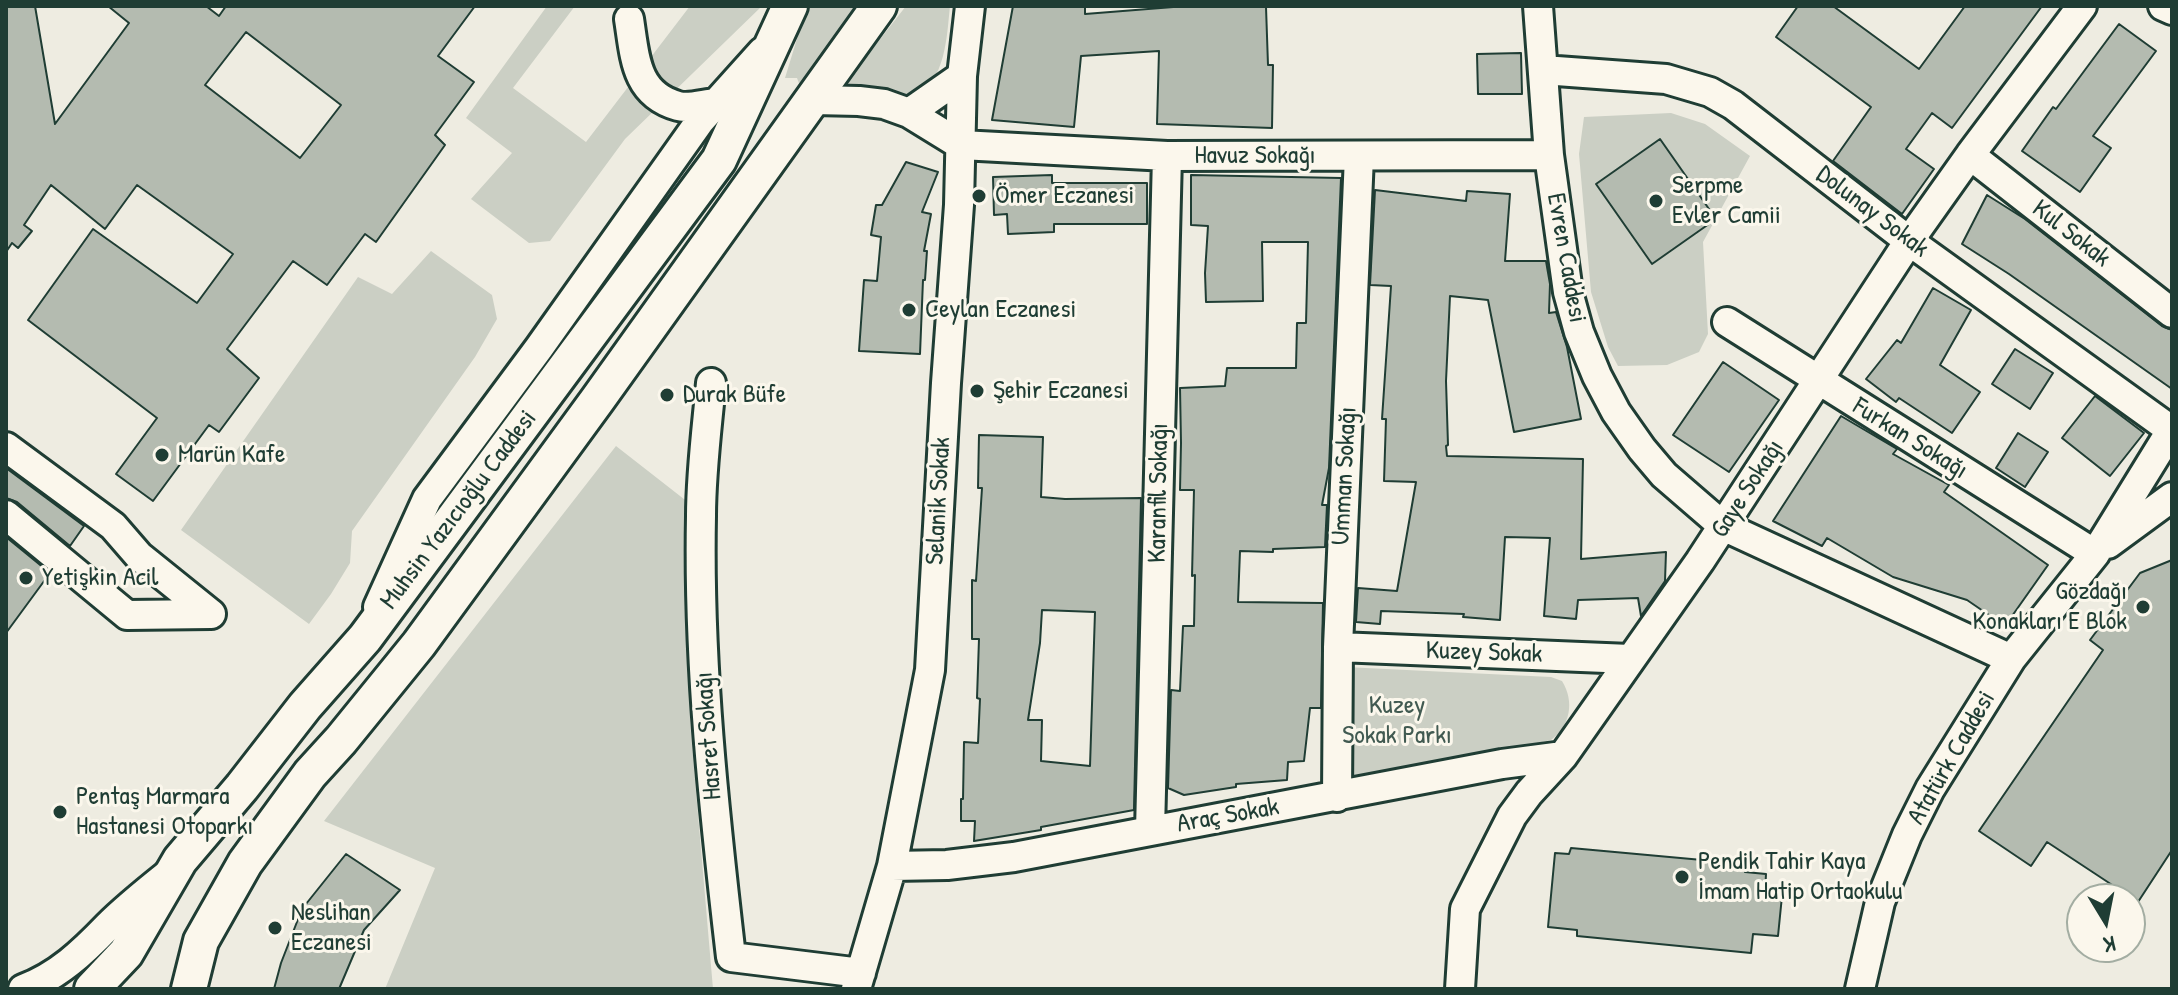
<!DOCTYPE html>
<html>
<head>
<meta charset="utf-8">
<style>
	body { margin:0 }
	#map { position:relative; width:2178px; height:995px; overflow:hidden; background:#eeece1; font-family:"Patrick Hand",sans-serif }
	canvas { display:block }
	.frame { position:absolute; inset:0; border:8px solid #1f3d34; pointer-events:none }
	.north { position:absolute; left:2066px; top:883px; width:80px; height:80px; box-sizing:border-box; background:#fbf7ec; border:2px solid #a3ada2; border-radius:50%; rotate:170deg; font-size:22px; font-weight:700; line-height:32px; text-align:center; color:#1f3d34 }
	.north::after { content:''; display:block; margin:auto; width:28px; height:36px; background:#1f3d34; clip-path:polygon(50% 0,100% 100%,50% 72%,0 100%) }
</style>
</head>
<body>
<div id="map">
<canvas width="2178" height="995"></canvas>
<div class="frame"></div>
<div class="north">K</div>
</div>
<script>
const c = document.querySelector('canvas').getContext('2d');
c.lineJoin = 'round';
function paint(path, color) {
  c.fillStyle = color;
  c.fill(path, 'evenodd');
}
function stroke(path, color, width, dash) {
  c.strokeStyle = color;
  c.lineWidth = width;
  c.lineCap = dash ? 'butt' : 'round';
  c.setLineDash(dash || []);
  c.stroke(path);
}
function label(font, color, halo, rows, align = 'center') {
  c.font = font + ' "Patrick Hand",sans-serif';
  c.lineWidth = 6;
  c.setLineDash([]);
  c.textBaseline = 'middle';
  c.strokeStyle = halo;
  c.fillStyle = color;
  for (const [text, x, y, turn = 0] of rows) {
    c.save();
    c.translate(x, y);
    c.rotate((+turn || 0) * Math.PI / 180);
    c.textAlign = isNaN(turn) ? turn : align;
    if (halo) c.strokeText(text, 0, 0);
    c.fillText(text, 0, 0);
    c.restore();
  }
}
paint(new Path2D(`
	M547 6H575L513 88 586 142 690 6H762L625 139 550 241 529 243 471 199 512 153 466 118Z
	M807 6H855L800 86 797 78H785Z
	M906 6H950C947 34 946 83 914 96 905 99 852 94 838 93Z
	M1671 113 1705 124 1750 156 1703 242 1708 334 1699 352 1667 365 1618 366 1608 347 1591 292 1579 154 1584 117Z
	M431 251 492 295 497 319 475 357 352 531 350 563 331 594 309 624 181 530 358 277 392 294Z
	M616 446 689 503 690 721 713 989H385L435 868 324 821Z
	M1345 667 1551 677 1562 681C1575 702 1570 726 1551 740L1379 779 1350 782Z`), '#cbcfc4');
const building = new Path2D(`
	M6 6H35L55 124 129 23 108 6H206L219 16 226 6H475L438 56 474 82 435 135 445 145 376 242 365 234 327 285 293 261 227 349 259 378 219 432 209 425 153 501 116 474 157 418 28 320 93 229 197 303 233 254 137 185 105 229 51 185 24 225 32 231 18 248 12 243 6 252ZM246 32 341 105 300 158 205 85Z
	M1013 6H1085V14L1186 6 1266 7 1268 65H1273L1272 128 1157 124 1159 51 1081 56 1074 127 992 120Z
	M1798 6H1833L1919 69 1965 6H2042L1952 128 1932 113 1906 149 1934 169 1902 214 1833 161 1871 107 1776 37Z
	M2119 24 2156 51 2093 136 2111 148 2080 192 2022 151 2053 107 2056 109Z
	M1521 53 1522 94H1478L1477 54Z
	M1660 139 1716 219 1652 264 1596 184Z
	M906 162 938 172 922 212 931 214 924 251H927L925 280H923L920 354 859 351 864 280 877 281 881 237 871 235 876 205H882Z
	M1052 175V183H1147V224H1054V232L1008 234 1007 214 994 215 993 177Z
	M1191 175 1341 178 1329 468 1322 505H1327L1325 547 1273 549V552L1240 551 1238 602 1323 603 1321 708H1310L1304 761 1288 762 1287 780 1236 784V787L1184 795 1168 788 1171 690 1180 691 1183 626H1194L1195 575 1192 576 1194 490H1180L1181 443 1180 388 1225 386 1227 368H1296L1297 323H1306L1308 242H1262L1263 301 1206 302 1205 273 1208 226 1191 225Z
	M1375 190 1466 201 1467 191 1510 194 1505 261H1546L1550 284 1549 313 1556 312 1567 347 1581 419 1514 432 1488 300 1450 296 1446 381 1448 445 1446 446 1447 456 1583 459 1581 559 1666 552 1665 581 1641 616 1638 598 1578 600 1576 619 1544 616 1550 538 1505 537 1500 620 1463 617 1464 614 1381 611 1380 624 1356 622 1358 588 1397 591 1416 482 1384 481 1386 419H1382L1391 286 1370 285Z
	M1987 195 2025 219 2162 326 2172 330V389L2009 274 1962 244Z
	M1933 288 1971 310 1940 365 1980 392 1952 433 1899 398 1896 402 1866 379 1897 340 1901 343Z
	M2015 349 2053 373 2030 409 1992 384Z
	M1723 362 1779 400 1729 472 1673 435Z
	M2095 396 2144 433 2110 476 2062 438Z
	M1841 416 1897 449 1893 454 1949 485 1944 492 2048 565 2005 626 1967 600 1893 577 1827 538 1822 546 1773 521Z
	M2018 433 2048 452 2025 487 1996 468Z
	M979 435 1043 437 1041 497 1065 499 1141 498 1134 810 1041 827V830L974 841 975 821H961V799H963L964 742 978 743 980 699 977 698 979 639H972V580L976 581 982 488H978ZM1042 610 1095 612 1090 766 1041 761 1042 720H1028L1040 643Z
	M6 468 84 526 70 546 17 502 6 498Z
	M6 537 50 573 6 633Z
	M2172 560V850L2138 902 2047 842 2031 866 1979 831 2103 650 2090 640 2140 573Z
	M1571 848 1746 864 1745 872 1766 874 1765 894 1782 896 1778 936 1753 934 1751 953 1577 936V930L1548 927 1555 853 1569 854Z
	M346 854 400 890 364 930 339 989H274L281 963 302 909Z`);
paint(building, '#b4bbb0');
stroke(building, '#1f3d34', 2);
const minor = new Path2D(`
	M1538 6 1549 155 1568 292 1579 332 1597 376 1616 412 1642 449 1664 475 1723 526 2011 659
	M2163 6 2172 10
	M629 19C635 57 635 94 678 106 688 109 704 104 716 103
	M1543 70 1666 79 1710 92 1733 105 1909 241 2171 430
	M814 100 859 101 884 104 909 113 961 145 1167 156 1549 155
	M909 113 962 76
	M1970 155 2172 313
	M1727 322 2095 554
	M711 383C707 427 701 471 701 516 698 663 714 811 731 957L861 973
	M6 447 113 526 139 556 211 614
	M6 515 127 615 211 614
	M2108 544 2172 497
	M378 607 427 499 539 348 700 121 762 52
	M1338 647 1630 659
	M1337 797 1338 647 1359 156
	M1150 830 1167 156
	M892 866 947 865 1014 857 1502 764 1563 756
	M23 989C58 976 83 952 108 926 126 908 146 892 166 876
	M856 989 892 866 930 670 946 383 959 205 962 76 970 6
	M1460 989 1465 909 1512 816 1529 793 1563 756 1700 561 1909 241 1970 155 2082 6
	M1860 989 1880 902 1907 835 1930 789 2011 659 2095 554 2172 429`);
const major = new Path2D(`
	M92 989 126 953 180 860 242 787 305 706 365 638 719 160 790 6
	M189 989 201 941 245 863 310 774 341 740 419 644 598 399 879 6`);
stroke(minor, '#1f3d34', 34);
stroke(major, '#1f3d34', 40);
stroke(minor, '#fbf7ec', 28);
stroke(major, '#fbf7ec', 34);
for (const [x, y, r, color] of [
	[979,196,8,"#1f3d34"],
	[1656,201,8,"#1f3d34"],
	[909,310,8,"#1f3d34"],
	[977,391,8,"#1f3d34"],
	[667,395,8,"#1f3d34"],
	[162,455,8,"#1f3d34"],
	[26,578,8,"#1f3d34"],
	[2143,607,8,"#1f3d34"],
	[60,812,8,"#1f3d34"],
	[1682,877,8,"#1f3d34"],
	[275,928,8,"#1f3d34"]
]) {
  const dot = new Path2D();
  dot.arc(x, y, r, 0, 2 * Math.PI);
  c.fillStyle = color;
  c.fill(dot);
  stroke(dot, '#fbf7ec', 3);
}
label('26px', '#1f3d34', '#fbf7ec', [
	["Havuz Sokağı",1255,156],
	["Dolunay Sokak",1872,212,37],
	["Kul Sokak",2071,234,38],
	["Evren Caddesi",1566,258,80],
	["Furkan Sokağı",1910,439,32],
	["Umman Sokağı",1345,476,-87],
	["Gaye Sokağı",1748,489,-57],
	["Karanfil Sokağı",1159,493,-89],
	["Selanik Sokak",939,501,-87],
	["Muhsin Yazıcıoğlu Caddesi",459,510,-53],
	["Kuzey Sokak",1484,653,2],
	["Hasret Sokağı",709,736,-94],
	["Atatürk Caddesi",1952,758,-60],
	["Araç Sokak",1228,816,-10]
]);
label('26px', '#1f3d34', '#fbf7ec', [
	["Serpme",1672,186],
	["Evler Camii",1672,216],
	["Ömer Eczanesi",995,196],
	["Ceylan Eczanesi",925,310],
	["Şehir Eczanesi",993,391],
	["Durak Büfe",683,395],
	["Marün Kafe",178,455],
	["Yetişkin Acil",42,578],
	["Gözdağı",2127,592,"right"],
	["Konakları E Blok",2127,622,"right"],
	["Pentaş Marmara",76,797],
	["Hastanesi Otoparkı",76,827],
	["Pendik Tahir Kaya",1698,862],
	["İmam Hatip Ortaokulu",1698,892],
	["Neslihan",291,913],
	["Eczanesi",291,943]
], 'left');
label('26px', '#415a51', '#fbf7ec', [
	["Kuzey",1397,706],
	["Sokak Parkı",1397,736]
]);
</script>
</body>
</html>
